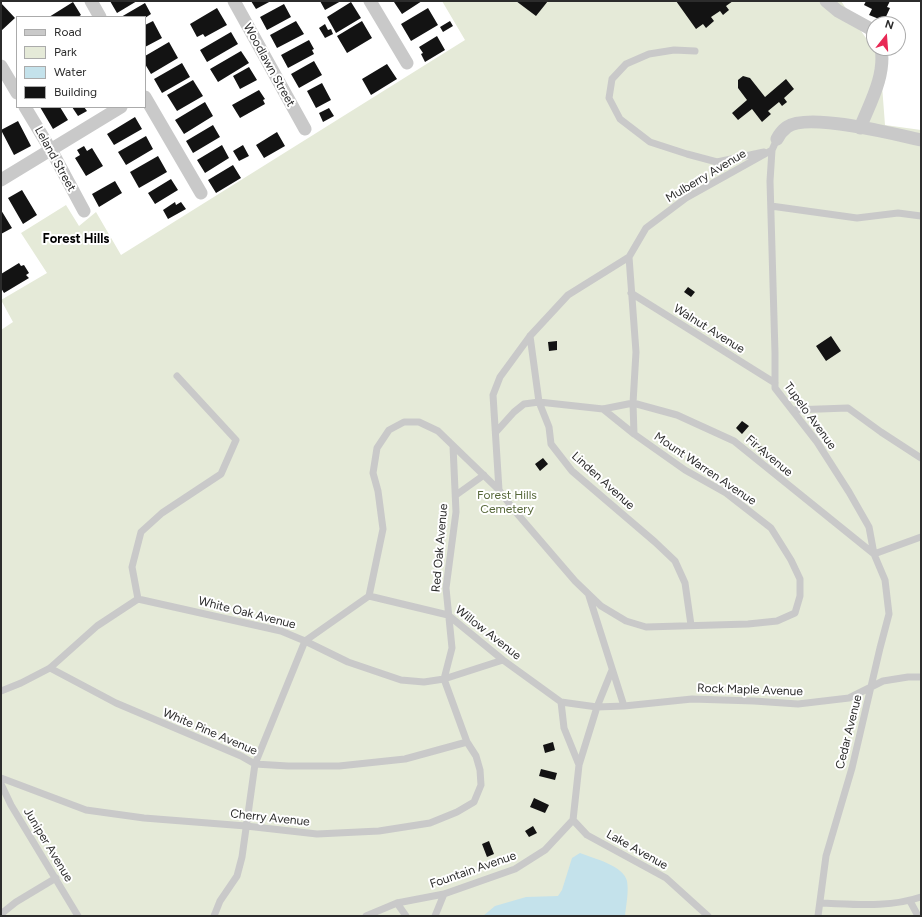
<!DOCTYPE html>
<html>
<head>
<meta charset="utf-8">
<style>
	body { margin:0 }
	#map { position:relative; width:922px; height:917px; overflow:hidden; background:#fff; font-family:Figtree,sans-serif }
	canvas { display:block }
	.frame { position:absolute; inset:0; border:2px solid #2c2c2c; pointer-events:none }
	.legend { position:absolute; left:16px; top:16px; width:130px; height:92px; box-sizing:border-box; background:#fff; border:1px solid #ababab; margin:0; padding:5px 7px; list-style:none; font-size:12px; color:#2c2c2c }
	.legend li { display:flex; align-items:center; gap:8px; height:20px }
	.legend b { width:20px; border:1px solid #ababab }
	.north { position:absolute; left:866px; top:16px; width:40px; height:40px; box-sizing:border-box; background:#fff; border:1px solid #ababab; border-radius:50%; rotate:17deg; font-size:11px; font-weight:700; line-height:16px; text-align:center; color:#2c2c2c }
	.north::after { content:''; display:block; margin:auto; width:14px; height:18px; background:#e82955; clip-path:polygon(50% 0,100% 100%,50% 72%,0 100%) }
</style>
</head>
<body>
<div id="map">
<canvas width="922" height="917"></canvas>
<div class="frame"></div>
<ul class="legend">
<li><b style="height:5px;background:#c9c9c9"></b>Road</li>
<li><b style="height:11px;background:#e5ead8"></b>Park</li>
<li><b style="height:11px;background:#c4e2eb"></b>Water</li>
<li><b style="height:11px;background:#131313"></b>Building</li>
</ul>
<div class="north">N</div>
</div>
<script>
const c = document.querySelector('canvas').getContext('2d');
c.lineJoin = 'round';
function paint(path, color) {
  c.fillStyle = color;
  c.fill(path, 'evenodd');
}
function stroke(path, color, width, dash) {
  c.strokeStyle = color;
  c.lineWidth = width;
  c.lineCap = dash ? 'butt' : 'round';
  c.setLineDash(dash || []);
  c.stroke(path);
}
function label(font, color, halo, rows, align = 'center') {
  c.font = font + ' Figtree,sans-serif';
  c.lineWidth = 4;
  c.setLineDash([]);
  c.textBaseline = 'middle';
  c.strokeStyle = halo;
  c.fillStyle = color;
  for (const [text, x, y, turn = 0] of rows) {
    c.save();
    c.translate(x, y);
    c.rotate((+turn || 0) * Math.PI / 180);
    c.textAlign = isNaN(turn) ? turn : align;
    if (halo) c.strokeText(text, 0, 0);
    c.fillText(text, 0, 0);
    c.restore();
  }
}
paint(new Path2D(`
	M442 1H841L880 59 885 125 921 130V916H1V330L13 322 1 300 47 273 21 233 66 205 79 226 96 212 121 255 465 40Z`), '#e5ead8');
paint(new Path2D(`
	M580 853C593 858 624 866 627 881 629 892 626 905 625 916H483L495 906 526 897 558 896 562 890 572 858Z`), '#c4e2eb');
paint(new Path2D(`
	M110 1H137L117 13Z
	M251 1H271L256 9Z
	M320 1H341L325 10Z
	M396 1H422L402 14 394 2Z
	M516 1H548L536 16Z
	M676 1H733L726 6 729 10 723 15 720 11 711 17 714 21 706 28 703 24 696 29Z
	M866 1H890L887 7 890 8 884 21 869 15 872 9 864 5Z
	M73 2 81 15 78 17H49Z
	M351 2 361 18 336 33 327 17Z
	M1 3 15 18 1 31Z
	M145 3 151 14 145 18 121 17Z
	M284 4 291 17 267 30 260 17Z
	M217 8 227 25 205 37 203 34 197 37 190 24Z
	M428 8 438 25 411 41 401 24Z
	M153 21 162 38 145 47V25Z
	M296 21 304 34 277 48 270 35Z
	M362 21 372 38 347 53 337 36Z
	M450 21 453 26 443 32 440 27Z
	M325 24 328 30 331 29 333 34 325 38 319 28Z
	M231 32 238 44 207 62 200 50Z
	M437 36 445 50 425 62 421 54 423 53 419 47Z
	M309 40 314 49 312 50 314 54 288 68 281 55Z
	M169 42 178 58 151 74 145 64V56Z
	M241 51 249 63 218 82 210 69Z
	M314 61 322 75 299 88 291 74Z
	M182 63 190 77 162 93 154 79Z
	M387 64 397 79 371 95 362 79Z
	M249 67 257 80 240 89 233 76Z
	M743 76 750 78 765 97 786 79 794 89 784 98 787 102 782 106 779 102 768 111 771 114 762 122 752 109 738 120 732 113 747 100 738 88V80Z
	M193 80 203 96 177 111 167 95Z
	M322 83 331 100 316 108 307 91Z
	M259 90 265 99 263 100 265 104 240 118 232 105Z
	M205 102 213 116 184 134 175 120Z
	M40 107H60L68 120 53 129Z
	M72 107H84L87 111 78 116Z
	M329 108 334 116 323 122 319 113Z
	M135 117 142 129 114 145 107 134Z
	M18 121 31 146 14 155 1 130Z
	M213 125 220 137 193 153 186 141Z
	M277 132 285 146 264 158 256 145Z
	M146 136 153 149 126 165 118 152Z
	M222 145 229 158 205 173 197 160Z
	M243 145 249 156 239 161 233 151Z
	M84 146 87 151 92 148 103 166 86 176 75 158 80 155 77 150Z
	M158 156 167 172 139 188 130 172Z
	M233 165 241 178 216 193 208 180Z
	M171 179 178 190 155 204 148 193Z
	M115 181 122 193 99 207 92 194Z
	M22 190 37 215 23 224 8 198Z
	M175 202 176 205 181 202 186 209 168 219 163 210Z
	M1 210 12 228 1 234Z
	M19 263 21 266 24 265 29 273 26 275 29 278 4 293 1 288V274Z
	M688 287 695 292 691 297 684 292Z
	M831 336 841 351 826 361 816 346Z
	M557 341V350L549 351 548 342Z
	M742 421 749 426 742 434 736 428Z
	M764 446 766 454 761 456 758 447Z
	M543 458 548 464 540 471 535 464Z
	M553 742 555 750 545 753 543 745Z
	M541 769 557 773 555 780 539 776Z
	M534 798 549 805 545 813 530 807Z
	M533 826 537 833 529 837 525 831Z
	M489 841 494 854 487 857 482 844Z`), '#131313');
stroke(new Path2D(`
	M695 51 674 50 649 54 626 64 612 79 609 98 620 119 650 142 687 154 717 162 764 152
	M777 139 772 150 770 181 775 353V388L817 442 849 492 869 527 874 554 885 580 889 614 880 648 852 768 826 856 818 916
	M771 206 857 218 898 213 921 216
	M629 257 636 352 633 403 634 434
	M631 293 775 383
	M530 336 539 402 549 427 551 444 572 471 655 542 675 561 685 583 691 625
	M792 410 848 408 881 432 921 458
	M496 432 514 412 524 404 539 402 603 409 633 403 677 415 734 441 874 554
	M499 490 493 395 500 377 530 336 568 295 629 257 646 228 686 198 772 150
	M456 495 484 475
	M874 554 921 537
	M369 596 448 615 503 660 561 702 597 707 624 706 692 699 754 701 798 704 849 698 883 681 908 677H921
	M589 596 624 706
	M138 599 132 567 141 532 162 513 221 474 236 440 177 376
	M305 641 369 596 383 529 378 491 373 473 377 448 389 430 404 422H419L438 431 499 490 514 510 575 581 601 606 626 621 646 627 748 624 777 621 795 613 800 596V579L791 560 771 528 726 493 685 470 634 434 603 409
	M50 668 116 703 241 756 255 764 288 766H339L405 759 467 742
	M1 691 21 683 50 668 97 626 138 599 281 631 305 641 348 662 401 680 424 682 444 679 503 660
	M561 702 564 728 579 765 573 820
	M579 765 597 707 612 670
	M1 778 86 810 144 818 246 826 317 834 379 831 430 823 457 812 474 802 481 785 480 770 476 756 467 742 444 679 452 648 446 588 456 512 453 446
	M1 784 11 805 78 916
	M573 820 587 835 666 878 708 916
	M910 901 918 916
	M397 903 406 916
	M820 903C853 904 889 908 921 897
	M1 914 16 902 56 878
	M214 916 220 901 237 876 242 857 255 764 305 641
	M366 916 397 903 444 894 515 869 545 850 573 820
	M435 916 444 894`), '#c9c9c9', 7);
stroke(new Path2D(`
	M91 1 100 17
	M234 1 305 129
	M370 1 407 63
	M826 1 838 11 869 28 874 33
	M1 66 17 93
	M145 97 201 193
	M25 107 55 157 84 211
	M860 128C870 103 886 75 881 48
	M777 139C779 135 783 130 787 127 808 112 894 134 921 140
	M1 180 121 107`), '#c9c9c9', 13);
label('12px', '#2c2c2c', '#fff', [
	["Woodlawn Street",269,65,61],
	["Leland Street",55,159,61],
	["Mulberry Avenue",706,176,-31],
	["Walnut Avenue",709,329,32],
	["Tupelo Avenue",810,416,54],
	["Fir Avenue",769,456,40],
	["Mount Warren Avenue",705,469,34],
	["Linden Avenue",603,481,42],
	["Red Oak Avenue",440,548,-85],
	["White Oak Avenue",247,613,14],
	["Willow Avenue",488,633,38],
	["Rock Maple Avenue",750,690,2],
	["White Pine Avenue",210,732,23],
	["Cedar Avenue",849,732,-76],
	["Cherry Avenue",270,818,6],
	["Juniper Avenue",48,845,59],
	["Lake Avenue",637,850,29],
	["Fountain Avenue",473,870,-19]
]);
label('12px', '#566739', '#fff', [
	["Forest Hills",507,495],
	["Cemetery",507,509]
]);
label('bold 13px', '#000', '#fff', [
	["Forest Hills",76,239]
]);
</script>
</body>
</html>
